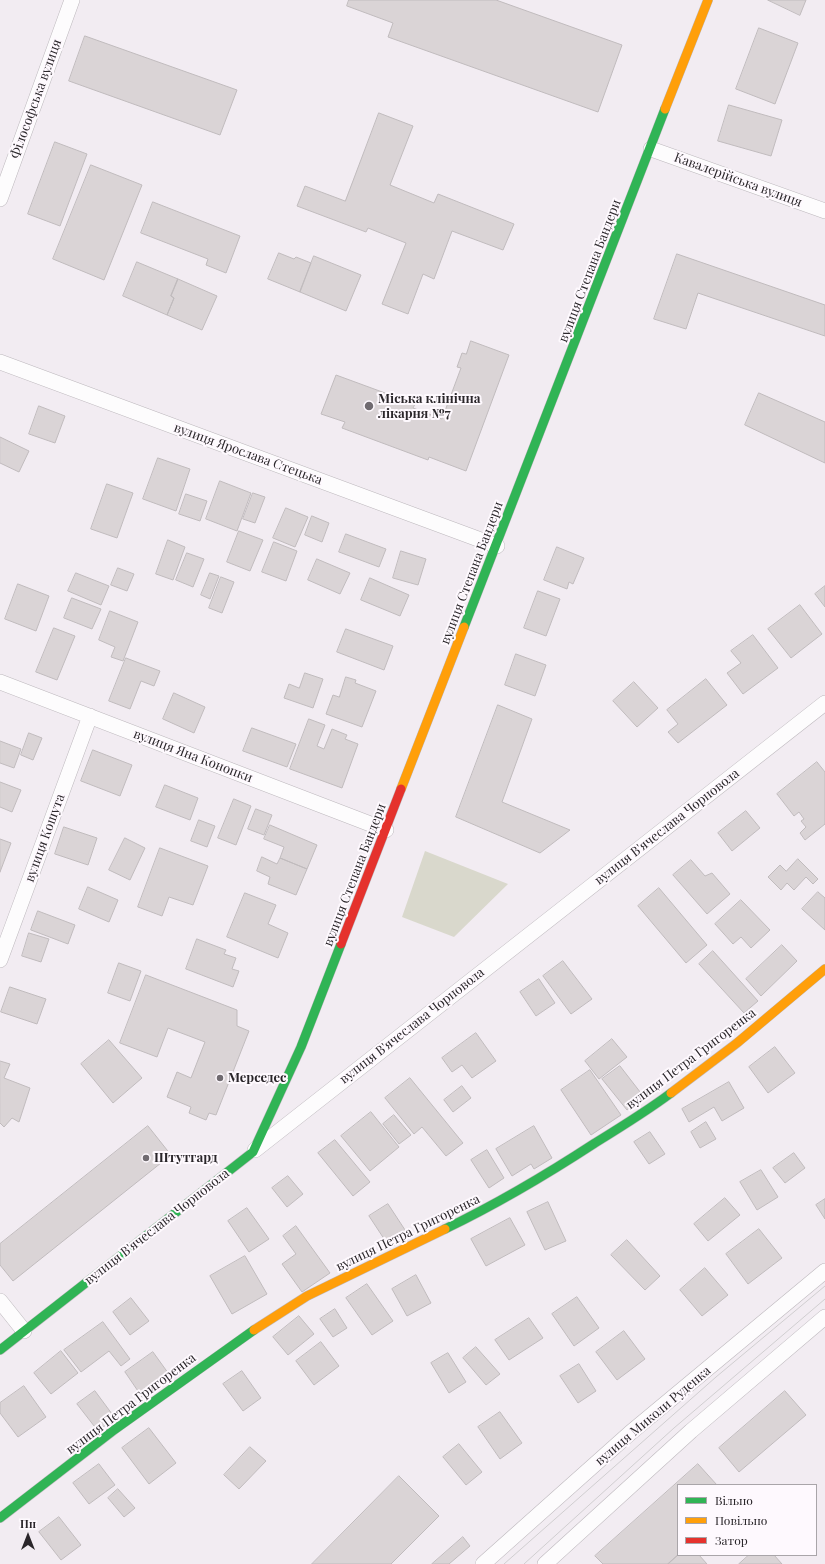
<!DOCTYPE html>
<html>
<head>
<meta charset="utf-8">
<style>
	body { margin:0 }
	#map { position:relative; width:825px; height:1564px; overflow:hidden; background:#f2ecf2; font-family:"Playfair Display",serif }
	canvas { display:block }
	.legend { position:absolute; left:677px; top:1484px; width:140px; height:72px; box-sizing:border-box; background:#fef9fe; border:1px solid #a9a5a9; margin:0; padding:5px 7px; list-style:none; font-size:12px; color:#2a262a }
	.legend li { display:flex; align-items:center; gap:8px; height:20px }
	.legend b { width:20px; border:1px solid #a9a5a9 }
	.north { position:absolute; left:8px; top:1516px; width:40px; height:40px; -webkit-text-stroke:3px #fef9fe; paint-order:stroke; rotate:0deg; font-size:11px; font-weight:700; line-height:16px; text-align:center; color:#2a262a }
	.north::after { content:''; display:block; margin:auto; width:14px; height:18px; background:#2a262a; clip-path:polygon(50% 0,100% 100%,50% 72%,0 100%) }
</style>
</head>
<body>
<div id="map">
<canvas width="825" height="1564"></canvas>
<ul class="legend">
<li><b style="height:5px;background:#30b455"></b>Вільно</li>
<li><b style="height:5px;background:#ff9f0a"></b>Повільно</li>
<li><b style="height:5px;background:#e5322d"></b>Затор</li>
</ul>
<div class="north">Пн</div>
</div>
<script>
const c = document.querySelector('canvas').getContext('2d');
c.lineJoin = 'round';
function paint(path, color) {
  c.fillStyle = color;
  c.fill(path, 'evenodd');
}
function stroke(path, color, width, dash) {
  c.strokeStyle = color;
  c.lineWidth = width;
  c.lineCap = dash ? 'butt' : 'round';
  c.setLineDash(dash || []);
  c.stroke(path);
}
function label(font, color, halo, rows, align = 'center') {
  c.font = font + ' "Playfair Display",serif';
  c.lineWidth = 4;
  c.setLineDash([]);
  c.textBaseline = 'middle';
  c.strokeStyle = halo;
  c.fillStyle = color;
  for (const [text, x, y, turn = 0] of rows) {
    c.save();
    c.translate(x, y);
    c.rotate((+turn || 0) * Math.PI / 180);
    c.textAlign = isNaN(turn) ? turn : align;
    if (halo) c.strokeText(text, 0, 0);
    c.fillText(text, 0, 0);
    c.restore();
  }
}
paint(new Path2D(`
	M425 851 508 884 454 937 402 917Z`), '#d9d8cc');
const building = new Path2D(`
	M349 0H496L622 45 598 112 388 37 393 23 347 6Z
	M768 0H806L800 15Z
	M759 28 798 43 775 104 736 89Z
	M85 36 237 90 220 135 69 81Z
	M729 105 782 120 771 156 718 141Z
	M379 113 413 126 390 185 434 203 438 194 514 224 503 250 452 231 434 279 423 274 408 314 382 304 406 243 368 228 366 232 297 206 305 186 345 201Z
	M55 142 87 154 60 226 28 214Z
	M91 165 142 185 104 280 53 259Z
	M153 202 240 236 226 273 206 265 208 259 141 233Z
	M279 253 294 259 296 257 311 263 300 292 268 279Z
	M677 254 825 305V336L698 293 686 329 654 319Z
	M314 256 361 275 346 311 300 292Z
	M137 262 178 279 171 296 174 298 167 315 123 296Z
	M178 279 217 296 202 330 167 315 174 298 171 296Z
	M471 341 509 355 466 471 429 457 428 460 342 428 345 422 321 414 336 375 415 404 413 408 442 419 461 368 457 367 462 353 466 354Z
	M759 393 825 422V463L745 425Z
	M39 406 65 416 55 443 29 434Z
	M0 437 29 451 19 472 0 463Z
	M158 458 190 469 176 511 143 499Z
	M220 481 251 493 237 531 206 519Z
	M107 484 133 493 117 538 91 529Z
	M253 493 265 497 255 523 243 519Z
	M186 494 207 501 200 521 179 514Z
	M286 508 308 517 295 547 273 538Z
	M312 516 329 523 322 542 305 535Z
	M239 531 263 540 250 571 227 562Z
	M346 534 386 549 379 567 339 552Z
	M168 540 185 547 173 580 156 574Z
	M274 542 297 551 286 581 262 572Z
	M557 547 584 558 573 584 569 582 567 589 544 580Z
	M401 551 426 559 418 585 393 578Z
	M187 553 204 559 193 587 176 580Z
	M317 559 350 573 340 594 308 580Z
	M118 568 134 574 127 591 111 585Z
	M76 573 109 586 101 605 68 591Z
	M210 573 219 576 210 599 201 595Z
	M221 577 234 582 222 613 209 608Z
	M370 578 409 595 400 616 361 600Z
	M18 584 49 596 36 631 5 619Z
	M825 586V607L815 594Z
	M538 591 560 599 546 636 524 628Z
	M72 598 101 609 92 629 64 618Z
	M800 605 822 634 791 658 768 629Z
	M110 611 138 622 123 661 111 657 115 647 99 640Z
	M54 628 75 636 57 680 36 672Z
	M346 629 393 646 384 670 337 652Z
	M753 635 778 668 743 694 727 673 741 663 731 651Z
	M516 654 546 665 535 696 505 685Z
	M126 658 160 671 154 686 141 681 130 709 109 701Z
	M305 673 323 679 313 708 284 698 289 684 299 688Z
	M346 677 356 680 355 683 376 691 362 727 326 714 333 695 339 697Z
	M706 679 727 705 678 743 668 732 678 724 667 710Z
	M634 682 658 708 637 727 613 701Z
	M174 693 205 707 194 733 163 719Z
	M498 705 532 719 502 802 570 830 540 853 456 817Z
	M309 719 325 725 317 746 324 749 332 729 347 735 345 739 358 744 342 788 290 769Z
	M252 728 296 744 287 767 243 751Z
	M29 733 42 738 33 760 21 755Z
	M0 741 21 749 14 768 0 763Z
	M93 750 132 765 120 796 81 781Z
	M817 762 825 772V824L805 840 800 833 806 827 801 821 804 819 799 812 794 816 777 794Z
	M0 782 21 790 12 812 0 807Z
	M165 785 198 798 190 820 156 807Z
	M234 799 251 806 236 845 218 838Z
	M256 809 272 815 264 835 248 829Z
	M746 811 760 828 732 851 718 833Z
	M199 820 215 826 207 847 191 841Z
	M270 825 317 845 307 869 280 858 284 847 264 839Z
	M64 827 97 838 88 865 55 854Z
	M125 838 145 848 130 880 109 870Z
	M0 839 11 843 0 872Z
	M160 848 208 866 193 905 169 897 162 916 138 907Z
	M262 857 277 864 280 858 307 869 296 895 268 884 270 877 257 871Z
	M798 859 818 879 813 884 806 877 794 890 787 883 781 890 768 877 780 865 786 871Z
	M691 860 705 876 712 873 730 894 707 914 673 875Z
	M88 887 118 900 109 922 79 909Z
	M659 888 707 945 686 963 638 906Z
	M818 892 825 898V930L802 909Z
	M245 893 276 905 268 924 288 933 278 958 227 937Z
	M741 900 770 930 751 948 741 937 733 944 715 924Z
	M38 911 75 925 68 944 31 930Z
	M29 933 49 939 41 962 22 956Z
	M197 939 226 950 224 954 236 958 232 969 239 971 233 987 186 969Z
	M782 945 797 961 761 996 746 979Z
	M713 951 758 1001 744 1013 699 964Z
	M563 961 592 999 571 1014 543 976Z
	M119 963 141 971 130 1001 108 993Z
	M146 975 237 1010V1026L249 1031 216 1115 209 1113 206 1120 189 1113 191 1107 167 1097 177 1072 191 1078 205 1042 168 1028 157 1057 120 1043Z
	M539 979 555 1003 536 1016 520 992Z
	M10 987 46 999 37 1024 1 1012Z
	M476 1033 496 1061 472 1078 462 1065 452 1072 442 1058Z
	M612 1039 627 1057 599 1079 585 1061Z
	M109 1040 142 1078 113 1103 81 1064Z
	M775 1047 795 1073 768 1093 749 1067Z
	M0 1061 10 1064 4 1078 30 1088 19 1122 12 1118 4 1127 0 1123Z
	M620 1066 644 1097 627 1110 602 1079Z
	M590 1070 621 1115 591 1135 561 1090Z
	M410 1078 463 1143 446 1156 422 1127 414 1134 385 1098Z
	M729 1082 744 1108 722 1121 714 1107 689 1122 682 1109Z
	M462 1086 471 1098 453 1112 444 1100Z
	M371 1112 399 1147 370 1171 341 1136Z
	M394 1115 411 1135 399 1144 383 1124Z
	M706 1122 716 1139 700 1148 691 1132Z
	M148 1126 171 1155 13 1281 0 1265V1244Z
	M534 1126 552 1158 534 1169 531 1164 512 1176 496 1149Z
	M650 1132 665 1154 649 1164 634 1142Z
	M335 1140 370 1182 353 1196 318 1153Z
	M487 1150 504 1178 489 1188 471 1160Z
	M794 1153 805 1168 785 1183 773 1168Z
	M761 1170 778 1197 757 1210 740 1182Z
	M288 1176 303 1194 287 1207 272 1188Z
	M725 1198 740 1215 708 1241 694 1224Z
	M825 1199V1219L816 1205Z
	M548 1202 566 1241 545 1250 527 1212Z
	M388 1204 409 1236 390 1248 369 1216Z
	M247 1208 269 1239 249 1252 228 1221Z
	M510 1218 525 1245 486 1266 471 1239Z
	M296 1226 330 1273 302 1292 282 1264 296 1254 283 1236Z
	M759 1229 782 1258 748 1284 726 1254Z
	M627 1240 660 1276 645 1290 611 1255Z
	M245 1256 267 1294 232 1314 210 1276Z
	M705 1268 728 1295 702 1316 680 1290Z
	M416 1275 431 1303 407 1316 392 1289Z
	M367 1284 393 1321 372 1335 346 1298Z
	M577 1297 599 1328 574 1346 552 1314Z
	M131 1298 149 1321 130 1335 113 1312Z
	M335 1309 347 1328 333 1337 320 1319Z
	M299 1316 314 1334 288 1355 273 1337Z
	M529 1318 543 1338 509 1360 495 1340Z
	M103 1322 130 1359 121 1366 109 1351 81 1372 64 1350Z
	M624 1331 645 1359 617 1380 596 1352Z
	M321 1342 339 1366 314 1385 296 1361Z
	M476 1347 500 1374 486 1385 463 1358Z
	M61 1351 78 1373 51 1394 34 1373Z
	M153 1352 171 1377 142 1397 125 1372Z
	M448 1353 466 1382 449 1393 431 1363Z
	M579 1364 596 1391 578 1403 560 1376Z
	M242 1371 261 1398 243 1411 223 1384Z
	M24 1386 46 1417 18 1437 0 1413V1403Z
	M95 1391 115 1418 98 1431 77 1404Z
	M785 1391 806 1415 739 1472 719 1448Z
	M500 1412 522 1443 500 1459 478 1427Z
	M149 1428 176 1463 149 1484 122 1448Z
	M459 1444 482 1472 466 1485 443 1457Z
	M250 1447 266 1461 239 1489 224 1475Z
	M99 1464 115 1485 89 1504 73 1483Z
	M698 1464 717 1485H678V1555L668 1564H603L595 1556Z
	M399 1476 439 1516 391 1564H312Z
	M118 1489 135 1508 124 1517 108 1498Z
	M59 1517 81 1545 61 1560 39 1532Z
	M463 1537 470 1546 449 1564H432Z
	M678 1555H699L707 1564H668Z
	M749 1555H774L782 1564H739Z`);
paint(building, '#dad4d6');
stroke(building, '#c0bbbd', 1);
const street = new Path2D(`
	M651 149 825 211
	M0 199 72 0
	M0 362 497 546
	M0 682 386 830
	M0 960 90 716
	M255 1150 825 703
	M0 1301 24 1331
	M483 1564 630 1433 825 1271
	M545 1564 691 1431 825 1317`);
const fast = new Path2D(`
	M464 627 665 109
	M445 1229C497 1204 546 1175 595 1143 621 1127 647 1111 671 1093
	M0 1350 253 1152 301 1047 341 944
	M0 1518 114 1430 254 1330`);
const slow = new Path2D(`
	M665 109 708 0
	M401 789 464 627
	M671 1093 737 1043 825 969
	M254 1330 307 1296 445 1229`);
const jam = new Path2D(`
	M341 944 401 789`);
stroke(street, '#bdb8bd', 16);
stroke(fast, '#bdb8bd', 10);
stroke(slow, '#bdb8bd', 10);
stroke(jam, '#bdb8bd', 10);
stroke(street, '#fdfcfd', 15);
stroke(fast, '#30b455', 9);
stroke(slow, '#ff9f0a', 9);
stroke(jam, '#e5322d', 9);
stroke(new Path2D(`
	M504 1564 716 1377 825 1286
	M524 1564 674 1428 825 1299`), '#d0ced0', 1);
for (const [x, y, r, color] of [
	[369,406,5,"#706b70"],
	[220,1078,4,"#706b70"],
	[146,1158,4,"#706b70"]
]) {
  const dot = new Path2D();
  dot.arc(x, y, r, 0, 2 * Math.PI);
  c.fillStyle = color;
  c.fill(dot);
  stroke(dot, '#fef9fe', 1.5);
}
label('13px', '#2a262a', '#fef9fe', [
	["Філософська вулиця",36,99,-70],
	["Кавалерійська вулиця",738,180,20],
	["вулиця Степана Бандери",590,271,-69],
	["вулиця Ярослава Стецька",248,454,20],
	["вулиця Степана Бандери",472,573,-69],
	["вулиця Яна Конопки",193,756,21],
	["вулиця В'ячеслава Чорновола",667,827,-38],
	["вулиця Кошута",45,838,-70],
	["вулиця Степана Бандери",355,875,-69],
	["вулиця В'ячеслава Чорновола",412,1026,-38],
	["вулиця Петра Григоренка",691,1059,-37],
	["вулиця В'ячеслава Чорновола",157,1227,-38],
	["вулиця Петра Григоренка",408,1233,-26],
	["вулиця Петра Григоренка",131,1404,-37],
	["вулиця Миколи Руденка",653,1416,-40]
]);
label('bold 13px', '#2a262a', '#fef9fe', [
	["Міська клінічна",378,399],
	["лікарня №7",378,414],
	["Мерседес",228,1078],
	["Штутгард",154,1158]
], 'left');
</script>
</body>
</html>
